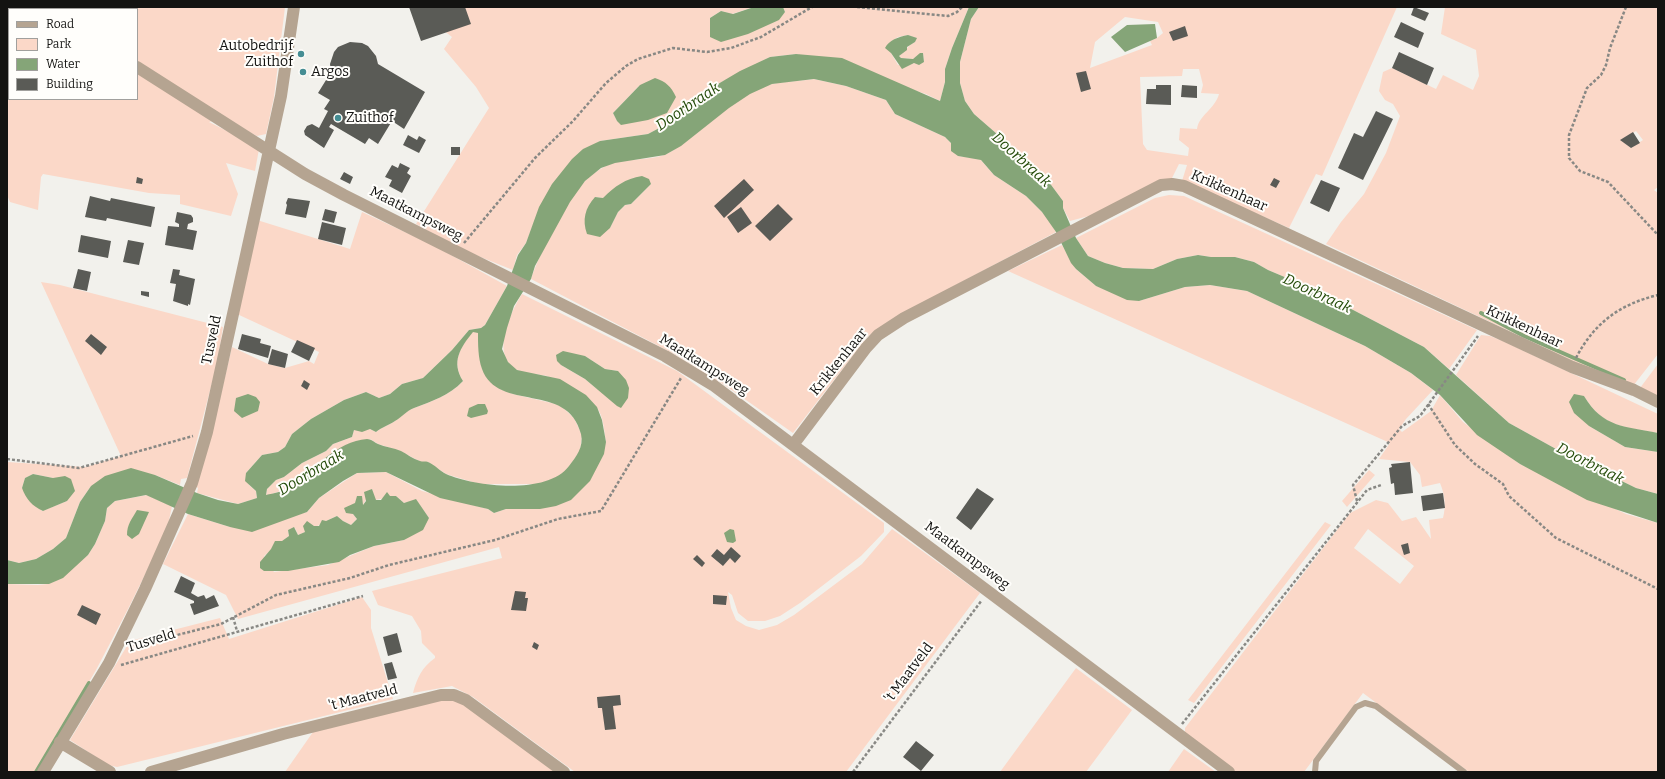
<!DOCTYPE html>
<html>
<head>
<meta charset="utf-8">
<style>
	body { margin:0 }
	#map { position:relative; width:1665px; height:779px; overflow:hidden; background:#f2f1ec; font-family:Bitter,serif }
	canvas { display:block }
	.frame { position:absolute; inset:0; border:8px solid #131311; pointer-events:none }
	.legend { position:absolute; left:8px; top:8px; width:130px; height:92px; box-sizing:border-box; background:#fffefb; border:1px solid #a1a09d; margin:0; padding:5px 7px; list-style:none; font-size:12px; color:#131311 }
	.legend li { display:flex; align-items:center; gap:8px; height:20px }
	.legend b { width:20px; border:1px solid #a1a09d }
</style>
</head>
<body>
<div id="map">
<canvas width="1665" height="779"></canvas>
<div class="frame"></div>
<ul class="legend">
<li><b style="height:5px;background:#b5a491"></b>Road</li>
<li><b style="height:11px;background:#fbd8c8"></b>Park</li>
<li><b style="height:11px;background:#85a578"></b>Water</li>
<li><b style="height:11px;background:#5a5b56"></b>Building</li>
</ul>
</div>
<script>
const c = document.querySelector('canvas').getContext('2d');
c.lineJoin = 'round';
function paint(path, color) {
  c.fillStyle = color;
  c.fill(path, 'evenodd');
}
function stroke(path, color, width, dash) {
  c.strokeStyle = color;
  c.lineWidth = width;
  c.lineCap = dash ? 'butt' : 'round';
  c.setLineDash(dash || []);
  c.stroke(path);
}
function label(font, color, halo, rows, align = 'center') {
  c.font = font + ' Bitter,serif';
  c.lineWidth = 4;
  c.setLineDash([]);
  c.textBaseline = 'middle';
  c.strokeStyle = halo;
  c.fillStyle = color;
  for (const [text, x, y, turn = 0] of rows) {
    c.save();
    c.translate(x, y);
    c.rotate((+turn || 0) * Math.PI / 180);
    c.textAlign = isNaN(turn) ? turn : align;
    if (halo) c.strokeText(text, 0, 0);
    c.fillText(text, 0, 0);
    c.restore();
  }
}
paint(new Path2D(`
	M7 7H31L35 9H9V99H137V72L216 120 209 122 245 140 259 149 255 171 226 163 238 194 231 216 180 204V195L149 193 43 174 41 177 38 210 10 202 7 195Z
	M49 7H118L117 9H52Z
	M132 7H285L274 97 266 134 257 136 251 133 137 62V9H131Z
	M409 7H754L732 14 721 11 710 18V36L785 12 783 7H969L952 48 945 69V82L940 101 926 94 796 54 770 57 718 84 688 105 663 126 648 134 600 141 577 155 533 225 526 243 517 255 513 270 458 248 416 224 489 108 476 87 444 49 452 37 420 12ZM908 35 916 38 915 42 910 45 899 56 901 58 913 59 923 53 924 62 898 65 891 53 892 41 898 37ZM640 85 617 121 613 113Z
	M979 7H1397L1322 176 1316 174 1289 228 1182 181 1187 165 1179 164 1171 180 1096 214 1070 221 1063 208V201L1043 174 974 114 965 101 960 83V62L971 19ZM1125 17 1158 22 1163 33 1157 38 1150 41 1152 45 1090 68 1095 42ZM1183 69H1199L1203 85 1201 93 1219 94C1215 109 1199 115 1197 129L1180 128 1179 140 1189 148 1188 156 1147 150 1143 144 1140 77 1182 76Z
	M1445 7H1658V187L1654 190 1658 193V354L1633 386 1621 384 1326 244 1341 222 1364 194 1386 153 1400 116 1393 104 1385 100 1379 91 1383 72 1392 68 1436 89 1443 75 1473 90 1479 76 1476 50 1441 34ZM1636 131 1643 140 1631 148 1621 140Z
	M814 79 846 86 886 100 895 114 945 137 951 143 958 156 980 159 994 175 1026 196 1047 217 1056 232 909 310 868 336 793 433 726 386 676 355 531 279C539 254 567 200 585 181 593 173 605 165 616 162 634 158 656 161 672 151 702 133 738 92 772 84 786 81 801 81 814 79ZM651 184 631 204 625 205 618 212 610 228 595 197 603 198Z
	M1169 195 1184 196 1477 330 1449 369 1424 347 1313 289 1268 270 1254 262 1235 257H1211L1198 255 1177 259 1153 269 1123 268 1105 263 1088 256 1076 238 1155 198Z
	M362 212 433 245 507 286 485 325 481 328 469 330 452 350 423 378 402 384 390 394 379 398 366 392 344 400 311 419 292 434 285 447 278 452 262 455 246 473 249 485 256 491 257 498 238 504 197 493 198 488 195 486 212 431 232 347 268 364 285 368 309 361 314 364 319 352 237 314 257 220 350 249Z
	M1062 245 1076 269 1096 286 1139 301 1185 287 1210 285 1247 291 1365 346 1411 373 1433 390 1406 419 1399 429 1402 432 1431 411 1440 395 1463 422 1520 464 1626 514 1658 523V772H1469L1363 693 1304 772H1235L1185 735V728L1350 513 1376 500 1388 503 1402 521 1416 517 1431 539 1429 520 1443 518C1446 506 1445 495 1440 483L1422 487 1420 475 1410 462 1379 459 1390 443 1008 271ZM1368 529 1414 566 1400 584 1354 548Z
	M41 282 60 285 223 327 217 364 187 478 181 479 180 485 155 475 91 486 80 502 66 538 53 549 36 559 19 563 7 560V462L85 467 121 456ZM33 474 53 478 67 501 42 511 22 488 25 478Z
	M522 294 677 371 884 523V532L861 556 800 603 780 616 765 621H748L738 613 732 595 728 592 731 608 736 620 746 626 759 630 777 625 794 615 862 564 892 529 980 593 846 772H575L473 697 452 686 413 693C417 678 422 667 435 658V656L422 643 421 631 412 616 378 605 372 591 502 558 499 547 238 619 226 595 163 564 188 514 230 527 307 512 319 498 357 473 386 472 422 491 488 509 494 513 506 509H540L606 442C604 432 604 415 596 407 593 403 552 378 547 376 537 373 526 376 517 370 490 355 510 313 522 294ZM585 356 605 369 618 371 597 389 585 379 561 365ZM372 489 375 500 396 496 404 503 416 500 429 518 404 540 374 546 328 565 274 572 264 556 289 536 288 530 295 528 298 535C312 530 323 522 337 516L343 521 351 525 357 519 353 514 363 505Z
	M472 332H478L482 369 487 377 500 389 513 394 560 405 574 418 582 435 580 451 566 471 557 478 538 484H479L446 474 428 462H421L400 451 378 444 370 439 340 449 289 488 266 496 267 489 276 480 284 477 302 463 326 451 333 444 352 437 354 430 370 429 376 432C382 427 389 425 395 421 402 416 406 411 414 408 432 401 449 396 463 381 451 362 460 348 472 332Z
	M1481 335 1490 336 1503 341 1658 414V433C1625 427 1603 428 1584 396L1589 426 1625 447 1658 452V494L1636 488 1556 449 1509 423 1456 375Z
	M1658 364V397L1640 388Z
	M1369 470 1375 475 1347 507 1342 501Z
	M147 495 172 506 167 530 129 607 96 670 36 772H7V584L38 585 48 584 55 581 88 555 95 544 105 521 107 508 115 501Z
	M1325 522 1331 525 1194 703 1188 700Z
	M362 597 371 610V628L393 699 117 767 108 765 70 740 130 641 220 618 229 639Z
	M1076 668 1132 710 1086 772H1000Z
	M451 697 456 698 557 772H285L313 732Z
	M1184 749 1216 772H1168Z`), '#fbd8c8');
paint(new Path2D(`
	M754 7H783L785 12 779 20 748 34 721 42 710 37V18L721 11 733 14Z
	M969 7H979L971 19 960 62V83L965 101 974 114 1043 174 1063 201V208L1076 238 1088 256 1105 263 1123 268 1153 269 1177 259 1198 255 1211 257H1235L1254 262 1268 270 1313 289 1424 347 1509 423 1556 449 1636 488 1658 494V523L1587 500 1520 464 1477 435 1440 395 1411 373 1365 346 1247 291 1210 285 1185 287 1139 301 1127 300 1096 286 1076 269 1071 263 1056 232 1042 212 1026 196 994 175 981 160 958 156 951 151V143L945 137 895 114 886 100 846 86 814 79 772 84 750 94 729 108 681 146 665 155 615 163 601 168 585 181 570 202 535 266 531 279 514 306 507 328 502 349 508 362 517 370 560 379 586 395 597 407 602 420 606 442 604 454 590 481 571 500 556 506 540 509H506L494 513 488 509 440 498 386 472 357 473 343 481 319 498 307 512 252 532 230 527 188 514 146 495 115 501 107 508 105 521 95 544 88 555 63 578 49 584H7V560L19 563 36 559 53 549 66 538 80 502 91 486 105 476 131 468 155 475 197 493 218 500 238 504 257 498 256 491 245 481 246 473 262 455 278 452 285 447 292 434 311 419 344 400 366 392 379 398 390 394 402 384 423 378 452 350 469 330 481 328 485 325 507 286 518 255 526 243 539 207 552 184 572 159 583 149 600 141 648 134 663 126 688 105 718 84 740 71 770 57 796 54 842 58 940 101 945 82V69L952 48ZM473 332 478 333C478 344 478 358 482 369 498 413 568 381 581 434 584 447 576 457 569 466 548 495 475 487 446 474 440 471 435 465 428 462 426 461 422 462 420 461 413 459 407 454 401 451 394 448 385 447 378 444 374 442 371 439 367 439 337 441 312 471 289 488 282 492 274 493 266 495L267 489 276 480 284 477 302 463 326 451 333 444 352 437 354 430 362 432 370 429 376 432C382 427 389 425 395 421 402 417 406 411 414 408 432 401 449 396 463 381 451 362 460 348 473 332Z
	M1155 24 1157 38 1125 52 1111 37 1127 25Z
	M908 35 917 38 915 42 907 47V50L899 56 901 58 913 59 920 53H923L924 62 919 65 914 63 902 69 891 53 885 48C889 40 898 37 908 35Z
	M655 78C666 82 671 86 676 97L667 113 648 120 621 125 617 121 613 113 640 85Z
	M642 176 649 179 651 184 631 204 625 205 618 212 610 228 600 237 587 234C582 220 585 208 595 197L603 198C615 186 625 179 642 176Z
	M563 351 585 356 605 369 618 371 626 380 629 388 628 398 621 408 617 406 585 379 561 365 557 361 556 355Z
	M248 394 256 397 260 402 258 411 242 418 234 411 236 398Z
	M1574 394 1584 396C1603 428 1625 426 1658 433V452L1625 447 1589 426 1574 413 1569 402Z
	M478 404H485L488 411 487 414 471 418 467 416 469 408Z
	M33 474 53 478 65 476 71 479 75 491 67 501 43 511C32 506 26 499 22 488L25 478Z
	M372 489 376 500H381L387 492 390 496H396L404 503 416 499 429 518 423 530 404 540 374 546 350 555 339 562 288 571H264L260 568V562L271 549 275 541H282L289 536 288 530 294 527 298 535 305 532 303 526 307 521 314 526H319L322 520 326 521 337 516 343 521 351 525 357 519 353 514 346 513 344 508 355 503 357 496H362L363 505 366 501 364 492Z
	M137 510 149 512 139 534 132 539 127 535C127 524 132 519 137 510Z
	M730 529 734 530 736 541 733 543 727 542 724 533Z`), '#85a578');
stroke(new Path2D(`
	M1481 313 1524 336 1624 380
	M36 772 89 683`), '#85a578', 4);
paint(new Path2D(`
	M409 7H465L471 24 421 41Z
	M1414 7 1429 13 1425 21 1411 15Z
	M1401 22 1424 33 1418 48 1394 37Z
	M1185 26 1188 36 1173 41 1169 32Z
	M350 42 362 43 368 46 376 56 378 64 425 92 404 129 392 121 378 144 369 138 365 144 331 124 329 127 334 130 324 148 305 135 304 131 307 126 312 124 319 128 328 111 324 109 330 100 318 93 331 72 330 64 334 52 338 47Z
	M1399 52 1434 68 1427 85 1392 68Z
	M1086 71 1091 89 1081 92 1076 73Z
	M1156 85H1171V105L1146 104 1147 89H1156Z
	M1182 85 1197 86V98L1181 97Z
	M1376 111 1393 119 1363 180 1338 168 1354 133 1363 137Z
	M1633 132 1640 143 1631 148 1620 140Z
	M408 135 417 140 419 136 426 140 419 153 403 145Z
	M451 147H460V155H451Z
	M400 163 410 168 407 173 411 176 402 193 389 186 392 180 385 177 392 165 398 168Z
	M344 172 353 177 350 184 340 179Z
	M137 177 143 179 142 184 136 183Z
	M1274 178 1280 181 1276 188 1270 185Z
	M744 179 754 190 724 218 714 206Z
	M1321 180 1340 188 1329 212 1310 203Z
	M90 196 110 201 111 198 155 207 151 227 107 218 106 221 85 217Z
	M288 198 310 201 306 218 285 214 287 205 286 203Z
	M778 204 793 219 770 241 755 226Z
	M741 207 752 223 738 233 727 217Z
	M325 209 337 212 334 223 322 220Z
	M177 212 191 215 193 218V222L188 224 187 229 197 231 193 250 165 245 168 226 179 227V224L175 222Z
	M322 222 346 228 342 245 318 239Z
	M81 235 111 241 108 258 78 252Z
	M128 240 144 243 139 265 123 262Z
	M78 269 91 272 87 291 73 288Z
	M173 269 180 270 179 275 195 279 190 305 188 304V306L173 301 176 284 170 283Z
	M141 291 149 292V297L141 295Z
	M91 334 107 347 101 355 85 341Z
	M242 334 261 339 260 343 271 346 268 358 238 349Z
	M297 340 315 348 309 361 291 352Z
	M272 349 288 354 285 368 268 364Z
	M304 380 310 384 307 390 301 386Z
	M1410 462 1413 493 1395 495 1394 483 1391 484 1389 468 1392 467 1391 464Z
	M977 488 994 499 971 530 956 518Z
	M1443 493 1445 508 1423 511 1421 496Z
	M1408 543 1410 553 1404 555 1401 545Z
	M731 547 741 556 735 563 730 558 723 566 711 556 717 549 724 555Z
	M697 555 705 563 702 567 693 559Z
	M181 576 195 583 191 593 198 597 204 595 206 599 214 595 219 606 194 615 190 604 194 603V601L174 592Z
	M515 591 526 592 525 598H528L526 611 511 610Z
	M713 595 727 596 726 605 713 604Z
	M82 605 101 614 96 625 77 615Z
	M397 633 402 652 388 656 383 637Z
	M534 642 539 645 537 650 532 647Z
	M392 662 397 678 388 680 384 664Z
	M620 695 621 705 613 706 616 729 605 730 602 708H598L597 697Z
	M916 741 934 755 921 771 903 757Z`), '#5a5b56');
stroke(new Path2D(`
	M857 7 948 16 957 12 962 7
	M1626 7 1610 48 1606 65 1601 75 1587 88 1569 135V158L1580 171 1608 182 1658 235
	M464 243 535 158 573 121 606 83 626 66 638 59 673 48 707 52 731 48 761 37 812 7
	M1576 358C1594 323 1620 304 1658 295
	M1428 404 1455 445 1475 464 1503 484 1509 496 1556 538 1658 589
	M7 459 79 468 193 436
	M1357 501 1353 485 1402 426 1420 416 1478 336
	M233 617 237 631
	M129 647 221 624 276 595 350 578 389 565 495 540 558 519 601 511 681 378
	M121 665 363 596
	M1182 724 1367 490 1381 485
	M853 772 982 600`), '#888884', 2.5, [3, 2]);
stroke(new Path2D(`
	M1315 772 1316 761 1356 707 1365 703 1376 706 1464 772`), '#b5a491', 6);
stroke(new Path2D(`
	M41 7 44 9
	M137 67 305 174 344 195 665 356 713 385 1229 772
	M793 445 866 348 878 335 904 318 1161 185 1172 184 1184 186 1572 367 1634 390 1658 402
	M60 742 110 772
	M43 772 109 663 145 589 192 483 207 432 281 96 294 7
	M151 772 283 734 441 695H454L466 700 564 772`), '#b5a491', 12);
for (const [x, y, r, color] of [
	[301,54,4,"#458d93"],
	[303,72,4,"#458d93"],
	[338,118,4,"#458d93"]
]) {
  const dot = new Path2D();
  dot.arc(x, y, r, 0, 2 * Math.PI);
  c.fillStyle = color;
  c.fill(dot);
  stroke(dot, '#fffefb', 1.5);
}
label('14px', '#131311', '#fffefb', [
	["Autobedrijf",293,46,"right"],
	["Zuithof",293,62,"right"],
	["Argos",311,72],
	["Zuithof",346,118]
], 'left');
label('14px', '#131311', '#fffefb', [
	["Krikkenhaar",1229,191,24],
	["Maatkampsweg",416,214,27],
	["Krikkenhaar",1524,327,25],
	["Tusveld",212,340,-78],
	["Krikkenhaar",839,362,-51],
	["Maatkampsweg",704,365,32],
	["Maatkampsweg",967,556,37],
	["Tusveld",151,641,-17],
	["'t Maatveld",909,673,-53],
	["'t Maatveld",363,698,-14]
]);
label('italic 15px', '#244b09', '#fffefb', [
	["Doorbraak",688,107,-34],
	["Doorbraak",1021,160,42],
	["Doorbraak",1317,294,25],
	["Doorbraak",1590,464,27],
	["Doorbraak",311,473,-31]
]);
</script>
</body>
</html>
